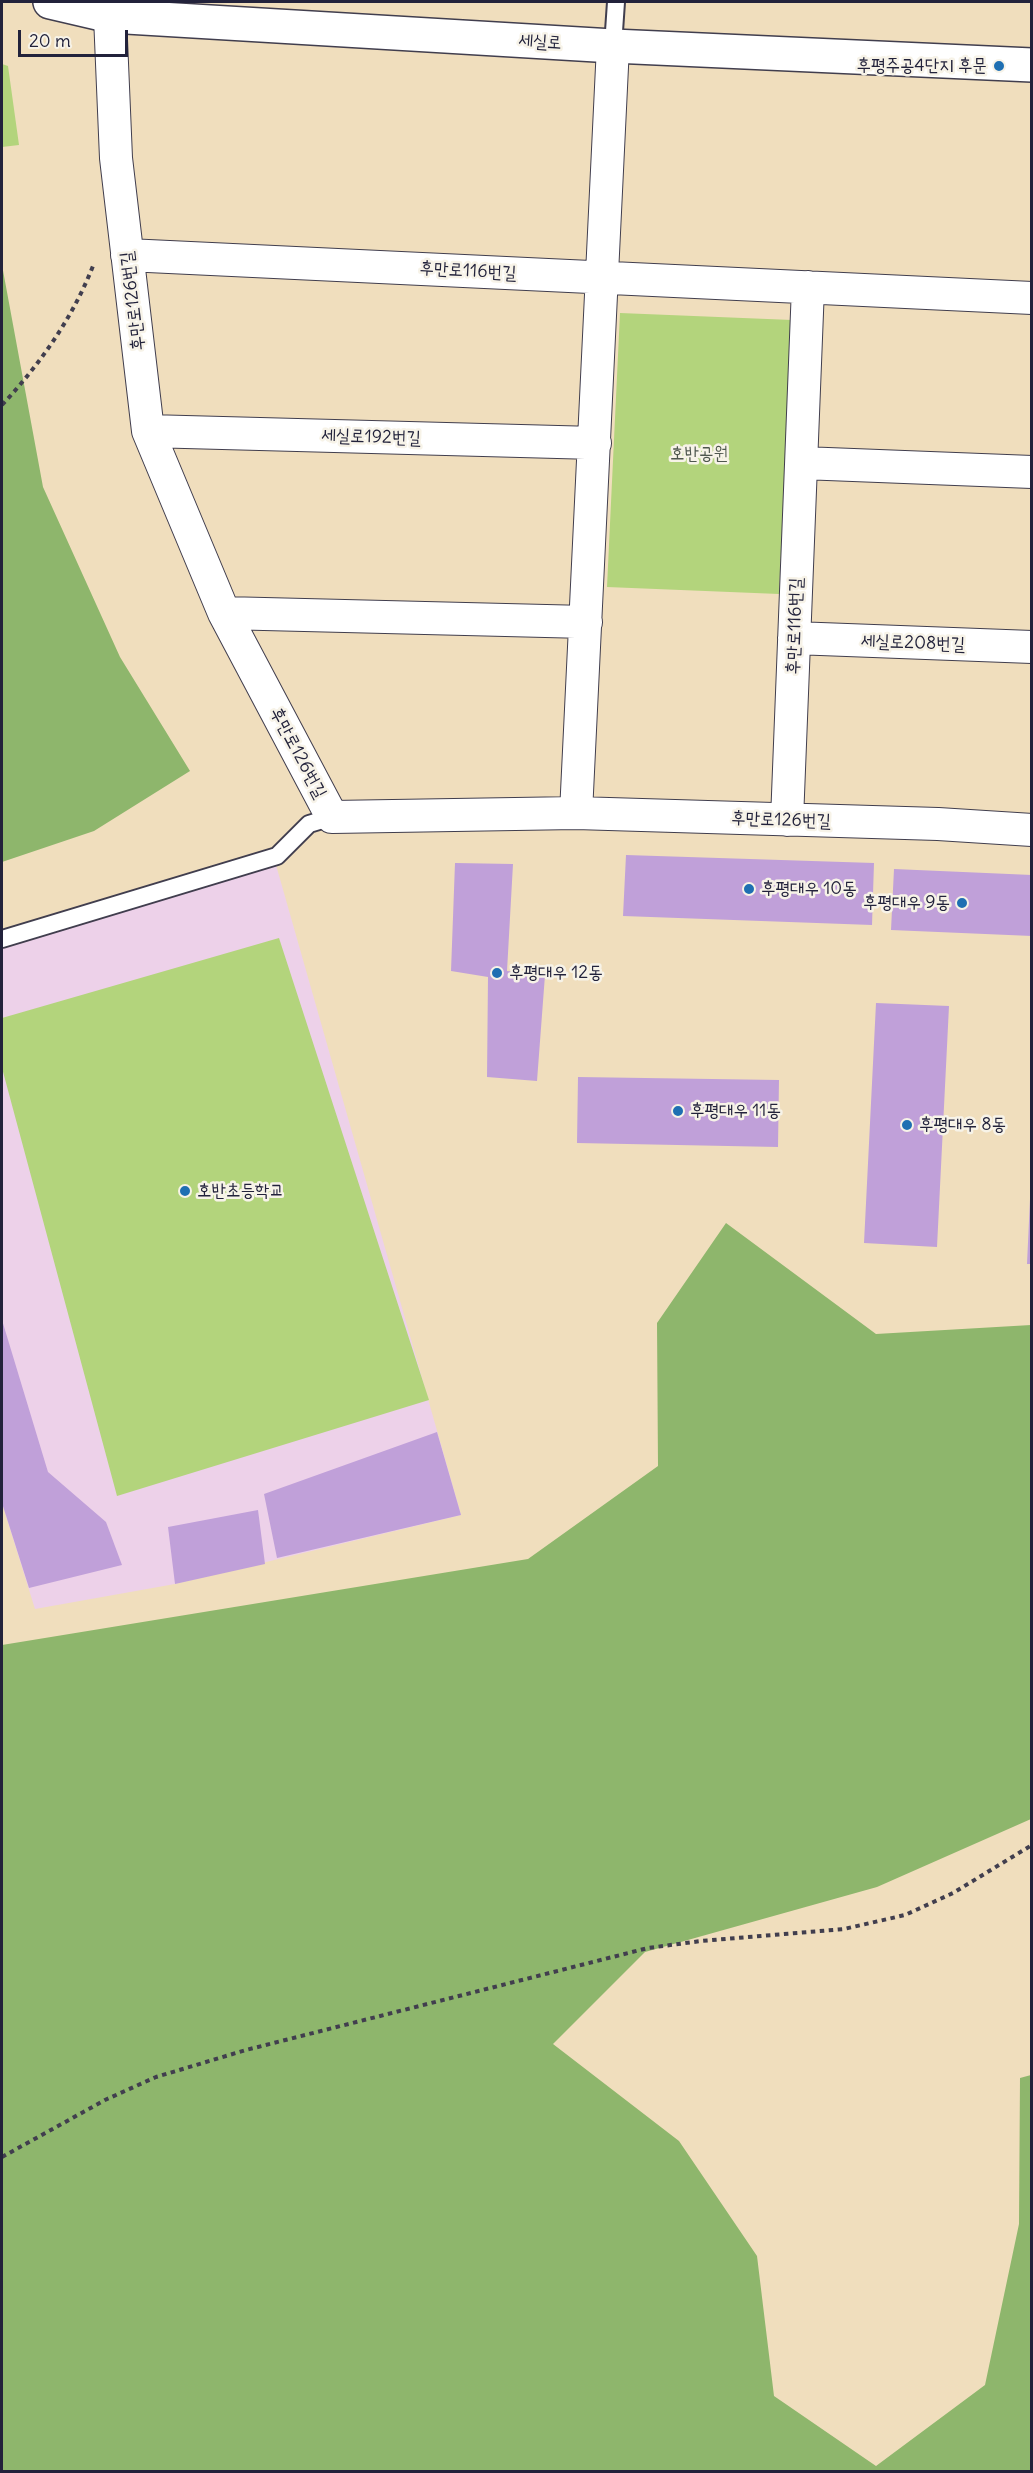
<!DOCTYPE html>
<html>
<head>
<meta charset="utf-8">
<style>
	body { margin:0 }
	#map { position:relative; width:1033px; height:2473px; overflow:hidden; background:#f0debd; font-family:Delius,sans-serif }
	canvas { display:block }
	.frame { position:absolute; inset:0; border:3px solid #22223b; pointer-events:none }
	.scale { position:absolute; left:18px; top:30px; width:110px; height:27px; box-sizing:border-box; border:3px solid #22223b; border-top:0; padding-left:8px; font-size:18px; line-height:21px; white-space:nowrap; color:#22223b; -webkit-text-stroke:4px #f7f3e8; paint-order:stroke }
</style>
</head>
<body>
<div id="map">
<canvas width="1033" height="2473"></canvas>
<div class="frame"></div>
<div class="scale">20 m</div>
</div>
<script>
const c = document.querySelector('canvas').getContext('2d');
c.lineJoin = 'round';
function paint(path, color) {
  c.fillStyle = color;
  c.fill(path, 'evenodd');
}
function stroke(path, color, width, dash) {
  c.strokeStyle = color;
  c.lineWidth = width;
  c.lineCap = dash ? 'butt' : 'round';
  c.setLineDash(dash || []);
  c.stroke(path);
}
function label(font, color, halo, rows, align = 'center') {
  c.font = font + ' Delius,"Poor Story",sans-serif';
  c.lineWidth = 5;
  c.setLineDash([]);
  c.textBaseline = 'middle';
  c.strokeStyle = halo;
  c.fillStyle = color;
  for (const [text, x, y, turn = 0] of rows) {
    c.save();
    c.translate(x, y);
    c.rotate((+turn || 0) * Math.PI / 180);
    c.textAlign = isNaN(turn) ? turn : align;
    if (halo) c.strokeText(text, 0, 0);
    c.fillText(text, 0, 0);
    c.restore();
  }
}
paint(new Path2D(`
	M276 865 461 1515 175 1584 35 1609 2 1503V949Z`), '#edd1e9');
paint(new Path2D(`
	M2 64 8 66 19 145 2 147Z
	M620 313 792 320 779 594 607 587Z
	M279 938 429 1400 117 1496 2 1068V1018Z`), '#b3d47c');
paint(new Path2D(`
	M2 265 43 487 120 657 190 771 94 831 2 862Z
	M726 1223 876 1334 1031 1325V1819L877 1887 645 1952 553 2044 679 2141 757 2256 774 2396 876 2466 985 2385 1019 2224 1020 2078 1031 2075V2471H2V1645L528 1559 658 1466 657 1323Z`), '#8eb66c');
paint(new Path2D(`
	M626 855 874 863 872 925 623 916Z
	M455 863 513 864 507 971 545 975 537 1081 487 1077 488 977 451 971Z
	M894 869 1032 875V936L891 930Z
	M876 1003 949 1006 937 1247 864 1243Z
	M578 1077 779 1080 778 1147 577 1143Z
	M1030 1199H1032V1264H1027Z
	M2 1320 48 1472 106 1522 122 1565 29 1588 2 1503Z
	M437 1432 461 1515 277 1558 264 1494Z
	M258 1510 265 1564 175 1584 168 1527Z`), '#c0a0d9');
const service = new Path2D(`
	M613 46 616 2
	M2 939 277 856 309 824 332 817`);
const minor = new Path2D(`
	M110 16 116 158 148 431 224 613 332 817 576 813 938 824 1032 830
	M127 255 1032 298
	M148 431 595 443
	M802 463 1032 472
	M224 613 586 622
	M794 638 1032 647
	M576 813 613 46
	M787 820 808 287`);
const tertiary = new Path2D(`
	M50 2 110 16 613 46 1032 65`);
stroke(service, '#413e4e', 20);
stroke(minor, '#413e4e', 34);
stroke(tertiary, '#413e4e', 36);
stroke(new Path2D(`
	M2 405C40 364 72 319 93 266
	M2 2157 105 2100 156 2077 246 2050 648 1948 701 1941 844 1929 905 1915 953 1893 1032 1845`), '#413e4e', 4, [4.5, 4.5]);
stroke(service, '#fff', 16);
stroke(minor, '#fff', 32);
stroke(tertiary, '#fff', 33);
for (const [x, y, r, color] of [
	[999,66,6,"#1f6fb2"],
	[749,889,6,"#1f6fb2"],
	[962,903,6,"#1f6fb2"],
	[497,973,6,"#1f6fb2"],
	[678,1111,6,"#1f6fb2"],
	[907,1125,6,"#1f6fb2"],
	[185,1191,6,"#1f6fb2"]
]) {
  const dot = new Path2D();
  dot.arc(x, y, r, 0, 2 * Math.PI);
  c.fillStyle = color;
  c.fill(dot);
  stroke(dot, '#f7f3e8', 2);
}
label('18px', '#22223b', '#f7f3e8', [
	["세실로",540,42,4],
	["후만로116번길",468,271,3],
	["후만로126번길",133,301,-97],
	["세실로192번길",371,437,2],
	["후만로116번길",795,626,-88],
	["세실로208번길",913,643,2],
	["후만로126번길",298,753,62],
	["후만로126번길",781,820,2]
]);
label('18px', '#22223b', '#f7f3e8', [
	["후평주공4단지 후문",987,66,"right"],
	["후평대우 10동",761,889],
	["후평대우 9동",950,903,"right"],
	["후평대우 12동",509,973],
	["후평대우 11동",690,1111],
	["후평대우 8동",919,1125],
	["호반초등학교",197,1191]
], 'left');
label('18px', '#4e574e', '#f7f3e8', [
	["호반공원",699,454]
]);
</script>
</body>
</html>
